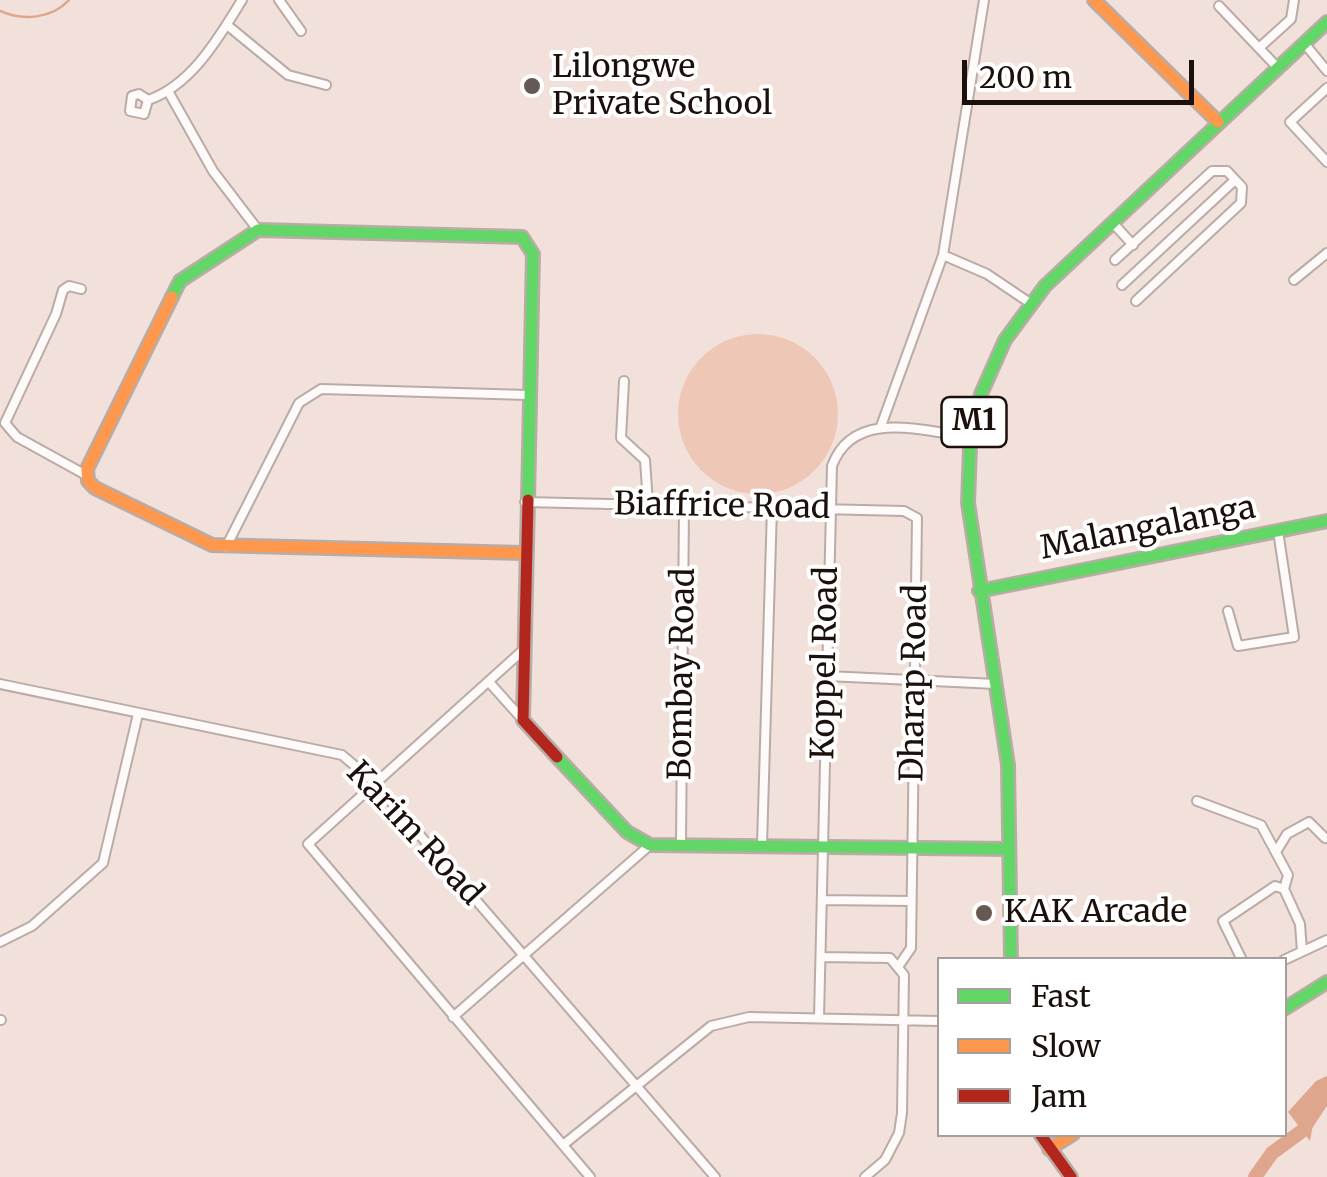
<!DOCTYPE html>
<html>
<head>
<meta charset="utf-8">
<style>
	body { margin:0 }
	#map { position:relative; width:1327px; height:1177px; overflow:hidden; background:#f2e1da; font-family:Merriweather,serif }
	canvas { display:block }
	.legend { position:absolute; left:937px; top:957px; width:350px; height:180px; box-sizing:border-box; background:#fff; border:2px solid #a49f9d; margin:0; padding:12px 18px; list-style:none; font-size:30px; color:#1b100b }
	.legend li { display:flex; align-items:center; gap:20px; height:50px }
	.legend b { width:50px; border:2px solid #a49f9d }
	.scale { position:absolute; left:962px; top:60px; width:232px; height:45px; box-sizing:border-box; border:5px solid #1b100b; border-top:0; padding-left:12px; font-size:30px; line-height:35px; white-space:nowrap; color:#1b100b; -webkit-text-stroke:8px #fff; paint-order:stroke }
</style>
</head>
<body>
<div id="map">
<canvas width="1327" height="1177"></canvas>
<ul class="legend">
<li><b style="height:12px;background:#63d668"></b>Fast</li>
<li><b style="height:12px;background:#ff974d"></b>Slow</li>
<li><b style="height:12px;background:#b3261e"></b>Jam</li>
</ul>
<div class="scale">200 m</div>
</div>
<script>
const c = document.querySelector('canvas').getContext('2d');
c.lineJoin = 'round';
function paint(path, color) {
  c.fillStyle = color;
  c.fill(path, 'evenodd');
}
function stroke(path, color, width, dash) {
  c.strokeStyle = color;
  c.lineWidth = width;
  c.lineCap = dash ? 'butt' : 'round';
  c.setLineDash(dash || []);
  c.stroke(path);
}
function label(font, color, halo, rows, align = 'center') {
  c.font = font + ' Merriweather,serif';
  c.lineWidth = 8;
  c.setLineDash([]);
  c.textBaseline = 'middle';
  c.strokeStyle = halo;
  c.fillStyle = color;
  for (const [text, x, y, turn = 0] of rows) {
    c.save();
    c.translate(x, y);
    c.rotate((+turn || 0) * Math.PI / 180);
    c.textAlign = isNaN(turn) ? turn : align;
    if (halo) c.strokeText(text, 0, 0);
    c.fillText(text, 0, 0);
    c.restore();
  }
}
paint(new Path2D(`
	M678 414a80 80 0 1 1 160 0a80 80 0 1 1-160 0Z`), '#efc7b7');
paint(new Path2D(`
	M1327 1076V1106L1314 1119 1310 1141 1288 1112 1316 1081Z`), '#dfa68e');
stroke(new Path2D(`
	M0 11C22 21 52 19 69 0`), '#dfa68e', 2.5);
stroke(new Path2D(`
	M1255 1177 1272 1153 1302 1131 1327 1093`), '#dfa68e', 14);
const street = new Path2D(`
	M279 0 301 31
	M1219 6 1277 67
	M227 25 288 75 326 85
	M1304 43 1327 71
	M1259 48 1291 19 1294 0
	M1327 88 1290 122 1327 162
	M168 91 213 171 258 230
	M148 100 144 114 130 111 132 96 139 94 148 100C192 85 219 37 242 0
	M1112 222 1133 245
	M943 255 987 274 1030 303
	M1115 260 1212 171H1227L1242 187 1241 203 1136 301
	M1294 280 1327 253
	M1122 285 1235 180
	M81 289 69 286 63 290 56 314 5 423 17 437 86 475
	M624 381 621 438 645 460 648 504
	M881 426 943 255 984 0
	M525 502 904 511 917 518 911 948 900 964
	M226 547 299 403 321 389 528 395
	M1228 611 1238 646 1294 637 1278 531
	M521 652 308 844 590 1177
	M827 676 996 684
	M489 682 523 720
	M0 684 342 755 374 782 715 1177
	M1197 801 1261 825 1288 875 1284 889
	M681 844 684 505
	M762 845 772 507
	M1276 852 1287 834 1309 822 1325 838
	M822 900 911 901
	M0 942 32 926 103 863 138 714
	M821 957 890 958 904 975 902 1113 899 1133 885 1160 865 1177
	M1242 960 1223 921 1275 886 1284 889 1300 924 1302 951
	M1284 960 1327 940
	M453 1017 650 845
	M819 1018 832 466C853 408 923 431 970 437
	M0 1020H1
	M563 1145 711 1026 749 1017 939 1021`);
const fast = new Path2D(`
	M172 297 180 281 258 230 522 237 533 254 528 500
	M979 591 1327 521
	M557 757 627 832 650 845 1009 849
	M1011 960 1008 765 968 503 970 448 981 394 1005 340 1045 286 1327 22
	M1284 1009 1327 982`);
const slow = new Path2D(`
	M1094 0 1218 122
	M172 297 87 469 88 481 95 488 212 545 523 553
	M1049 1149 1073 1134`);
const jam = new Path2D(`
	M528 500 523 720 557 757
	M1040 1134 1071 1177`);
stroke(street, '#b9aca6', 12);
stroke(fast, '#b9aca6', 16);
stroke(slow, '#b9aca6', 16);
stroke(jam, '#b9aca6', 16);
stroke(street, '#fdfaf9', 8);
stroke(fast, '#63d668', 11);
stroke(slow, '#ff974d', 11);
stroke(jam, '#b3261e', 11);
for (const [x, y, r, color] of [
	[532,86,10,"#665953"],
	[984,913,10,"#665953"]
]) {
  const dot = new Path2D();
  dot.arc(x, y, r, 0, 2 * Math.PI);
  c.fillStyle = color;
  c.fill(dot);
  stroke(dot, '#fff', 4);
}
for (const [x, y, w] of [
	[974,422,65]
]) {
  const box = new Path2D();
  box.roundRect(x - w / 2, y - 25, w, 50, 8);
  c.fillStyle = '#fff';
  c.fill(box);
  stroke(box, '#1b100b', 2.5);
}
label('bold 30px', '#1b100b', null, [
	["M1",974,422]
]);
label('32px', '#1b100b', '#fff', [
	["Lilongwe",552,68],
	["Private School",552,105],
	["KAK Arcade",1004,913]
], 'left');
label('32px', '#1b100b', '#fff', [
	["Biaffrice Road",722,507,1],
	["Malangalanga",1148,529,-11],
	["Koppel Road",826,663,-89],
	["Bombay Road",683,674,-89],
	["Dharap Road",915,683,-89],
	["Karim Road",414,834,47]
]);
</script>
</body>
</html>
